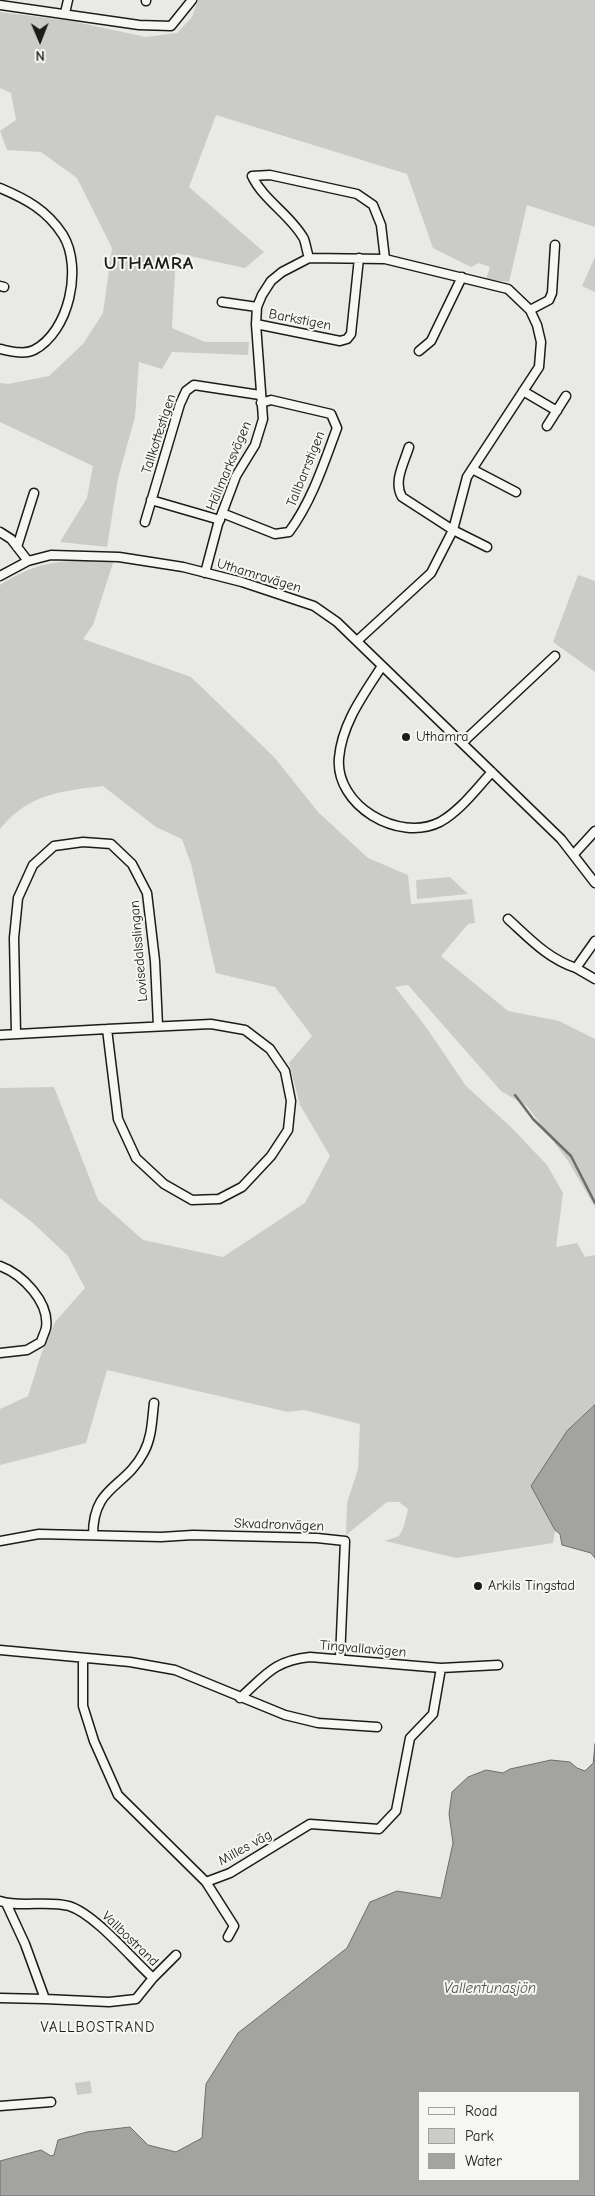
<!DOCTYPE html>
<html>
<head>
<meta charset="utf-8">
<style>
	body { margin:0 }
	#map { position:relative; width:595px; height:2196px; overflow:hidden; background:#e9e9e5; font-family:"Comic Neue",sans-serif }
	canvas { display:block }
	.legend { position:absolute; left:418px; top:2091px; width:162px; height:90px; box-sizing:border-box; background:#f6f6f2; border:1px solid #9f9f9c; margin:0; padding:6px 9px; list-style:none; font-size:15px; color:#1c1c1c }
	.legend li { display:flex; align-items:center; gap:10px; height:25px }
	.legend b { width:25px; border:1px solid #9f9f9c }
	.north { position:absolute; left:15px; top:15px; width:50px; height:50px; -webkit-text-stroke:4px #f6f6f2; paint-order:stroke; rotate:179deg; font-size:14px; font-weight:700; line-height:20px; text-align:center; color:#1c1c1c }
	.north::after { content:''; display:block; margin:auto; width:18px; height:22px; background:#1c1c1c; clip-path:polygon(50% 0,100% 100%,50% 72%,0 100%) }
</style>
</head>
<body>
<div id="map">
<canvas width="595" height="2196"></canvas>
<ul class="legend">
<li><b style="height:6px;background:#f6f6f2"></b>Road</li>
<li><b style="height:14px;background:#cbcbc7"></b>Park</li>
<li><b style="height:14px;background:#a3a3a1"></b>Water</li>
</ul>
<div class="north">N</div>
</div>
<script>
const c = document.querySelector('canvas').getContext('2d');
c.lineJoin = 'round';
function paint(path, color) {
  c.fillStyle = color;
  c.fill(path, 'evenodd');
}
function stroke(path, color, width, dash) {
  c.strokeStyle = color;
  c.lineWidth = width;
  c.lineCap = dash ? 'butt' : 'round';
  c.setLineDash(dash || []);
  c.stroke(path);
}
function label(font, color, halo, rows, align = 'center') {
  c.font = font + ' "Comic Neue",sans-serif';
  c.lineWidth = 4;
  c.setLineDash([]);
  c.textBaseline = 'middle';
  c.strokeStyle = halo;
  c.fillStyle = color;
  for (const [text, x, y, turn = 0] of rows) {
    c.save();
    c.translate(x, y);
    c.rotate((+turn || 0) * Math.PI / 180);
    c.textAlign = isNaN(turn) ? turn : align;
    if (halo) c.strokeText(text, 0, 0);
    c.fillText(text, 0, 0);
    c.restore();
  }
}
paint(new Path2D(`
	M198 0H595V227L527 205 509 282 486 279 490 267 479 263 471 267 433 248 407 174 216 115 189 187 264 252 245 268 176 253 172 328 205 342H249L248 355 172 352 162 369 139 362 135 417 118 478 107 547 60 542 87 498 93 466 0 422V383L8 384 49 376 83 344 103 313 112 248 77 178 41 152 7 150 0 131 16 120 11 93 0 88V12L71 21 146 37 177 33 192 17Z
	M595 257V292L582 286Z
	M114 560 93 625 83 639 191 677 274 757 318 812 368 858 408 875 411 904 472 899 475 923 468 924 441 956 508 1011 559 1021 595 1039V1207L568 1161 527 1106 501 1091 408 985 395 987 426 1027 466 1086 511 1127 547 1165 563 1193 556 1247 577 1243 585 1257 595 1255V1405L567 1431 532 1487 555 1530 553 1543 456 1558 385 1541 399 1536 404 1526 408 1509 399 1502H387L346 1535 347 1503 358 1469 360 1424 304 1410 288 1412 107 1370 86 1443 0 1465V1409L28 1396 42 1352 55 1322 85 1288 68 1256 32 1222 0 1198V1088L54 1087 98 1200 143 1240 223 1257 305 1203 330 1156 300 1105 289 1063 312 1036 275 987 216 973 191 864 182 839 156 827 103 786C61 791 28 794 0 829V585C42 558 66 561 114 560Z
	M578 575 595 581V672L553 642Z
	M450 877 468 894 417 899 416 880Z
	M90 2081 92 2093 77 2095 75 2083Z`), '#cbcbc7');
const water = new Path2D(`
	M595 1405V1558L591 1553 562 1545 560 1534 555 1530 531 1486 567 1431Z
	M595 1744V2196H0V2161L41 2150 51 2156 54 2155 58 2140 87 2132 130 2127 148 2145 176 2152 202 2138 206 2084 238 2033 347 1948 370 1902 397 1891 441 1898 453 1843 449 1814 452 1792 468 1777 486 1770 503 1773 510 1769 551 1760 570 1762 577 1768 585 1771 593 1763ZM579 2092V2180H419V2092Z`);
paint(water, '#a3a3a1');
stroke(water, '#6d6d6c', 1);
stroke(new Path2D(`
	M515 1095 533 1119 571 1156 595 1203`), '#6d6d6c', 2.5);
const minor = new Path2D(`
	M146 1V0
	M0 5 139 25 171 26 192 0
	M65 13 68 0
	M0 188C26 199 47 210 63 235 83 268 69 332 34 350 24 355 10 351 0 349
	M309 258C307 252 306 245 304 239 291 215 264 201 252 176L270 175 357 194 373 205 381 225 385 259
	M0 286 4 287
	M222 302 257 307
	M530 310 549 300 552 293 555 245
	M256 324 340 341 347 339 351 334 359 258
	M419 351 431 341 462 277
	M523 391 557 411
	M547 426 566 396
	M409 447C404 463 393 482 402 497L453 530 487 547
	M472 469 516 492
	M151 500 220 520
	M222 513 275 534 289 532C312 501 324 463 337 428L331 414 271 400 261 403
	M145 522 180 404 186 391 194 385 260 395
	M0 532 11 539 28 561
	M17 547 34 493
	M205 573 218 524 236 476 255 445 263 419 256 324 257 307 262 295 271 281 282 272 309 258 385 259 508 289 530 310 537 325 541 342 539 367 467 477 453 530 431 573 357 641
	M0 576 28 561 51 555 119 557 183 567 242 582 314 606 337 622 561 839 595 883
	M382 666C364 694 342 723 339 758 335 805 398 843 440 822 461 810 476 789 492 772
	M462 743 555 656
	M574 854 595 831
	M508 919C529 938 548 959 576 968
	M595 941 576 968 595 979
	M16 1034 14 938 18 898 33 865 54 846 83 842 111 844 132 864 147 893 155 961 158 1026
	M0 1035 107 1029 211 1024 245 1030 270 1049 285 1071 291 1101 288 1130 271 1156 242 1187 219 1199 192 1200 164 1184 136 1158 118 1119 107 1029
	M0 1266C22 1274 50 1302 46 1328 45 1332 42 1338 41 1342L27 1350 0 1353
	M93 1535C93 1485 125 1489 144 1452 152 1437 152 1420 154 1403
	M0 1541 39 1534 161 1537 193 1535 317 1538 345 1541 340 1659
	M0 1650 130 1662 175 1670 285 1715 318 1723 377 1727
	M83 1660V1706L94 1741 118 1795 206 1882 234 1926 228 1937
	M240 1698C266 1675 273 1661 310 1657L441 1668 498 1665
	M206 1882 230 1873 310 1824 379 1829 396 1811 410 1738 433 1714 441 1668
	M0 1901C21 1908 46 1900 69 1906 95 1914 132 1959 153 1978L136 1999 109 2002 45 1999 25 1944 6 1903
	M153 1978 176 1955
	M0 1998 45 1999
	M0 2106 51 2102`);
stroke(minor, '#1c1c1c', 11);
stroke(minor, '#f6f6f2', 8);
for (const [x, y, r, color] of [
	[406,737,5,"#1c1c1c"],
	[478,1586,5,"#1c1c1c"]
]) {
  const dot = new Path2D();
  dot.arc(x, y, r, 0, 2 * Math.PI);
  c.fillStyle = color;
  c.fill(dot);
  stroke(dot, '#f6f6f2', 2);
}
label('14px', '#1c1c1c', '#f6f6f2', [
	["Barkstigen",300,320,11],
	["Tallkottestigen",159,434,-72],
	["Hällmarksvägen",229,466,-67],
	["Tallbarrstigen",306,469,-68],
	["Uthamravägen",259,576,17],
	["Lovisedalsslingan",139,951,-95],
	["Skvadronvägen",279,1525,2],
	["Tingvallavägen",363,1649,5],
	["Milles väg",245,1848,-29],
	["Vallbostrand",130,1939,44]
]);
label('14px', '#1c1c1c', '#f6f6f2', [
	["Uthamra",416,737],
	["Arkils Tingstad",488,1586]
], 'left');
label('italic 15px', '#525251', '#f6f6f2', [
	["Vallentunasjön",490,1989]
]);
c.letterSpacing = '1px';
label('15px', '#1c1c1c', '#f6f6f2', [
	["VALLBOSTRAND",98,2028]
]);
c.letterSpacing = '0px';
c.letterSpacing = '1px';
label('bold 19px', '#1c1c1c', '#f6f6f2', [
	["UTHAMRA",149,264]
]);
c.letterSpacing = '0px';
</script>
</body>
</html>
